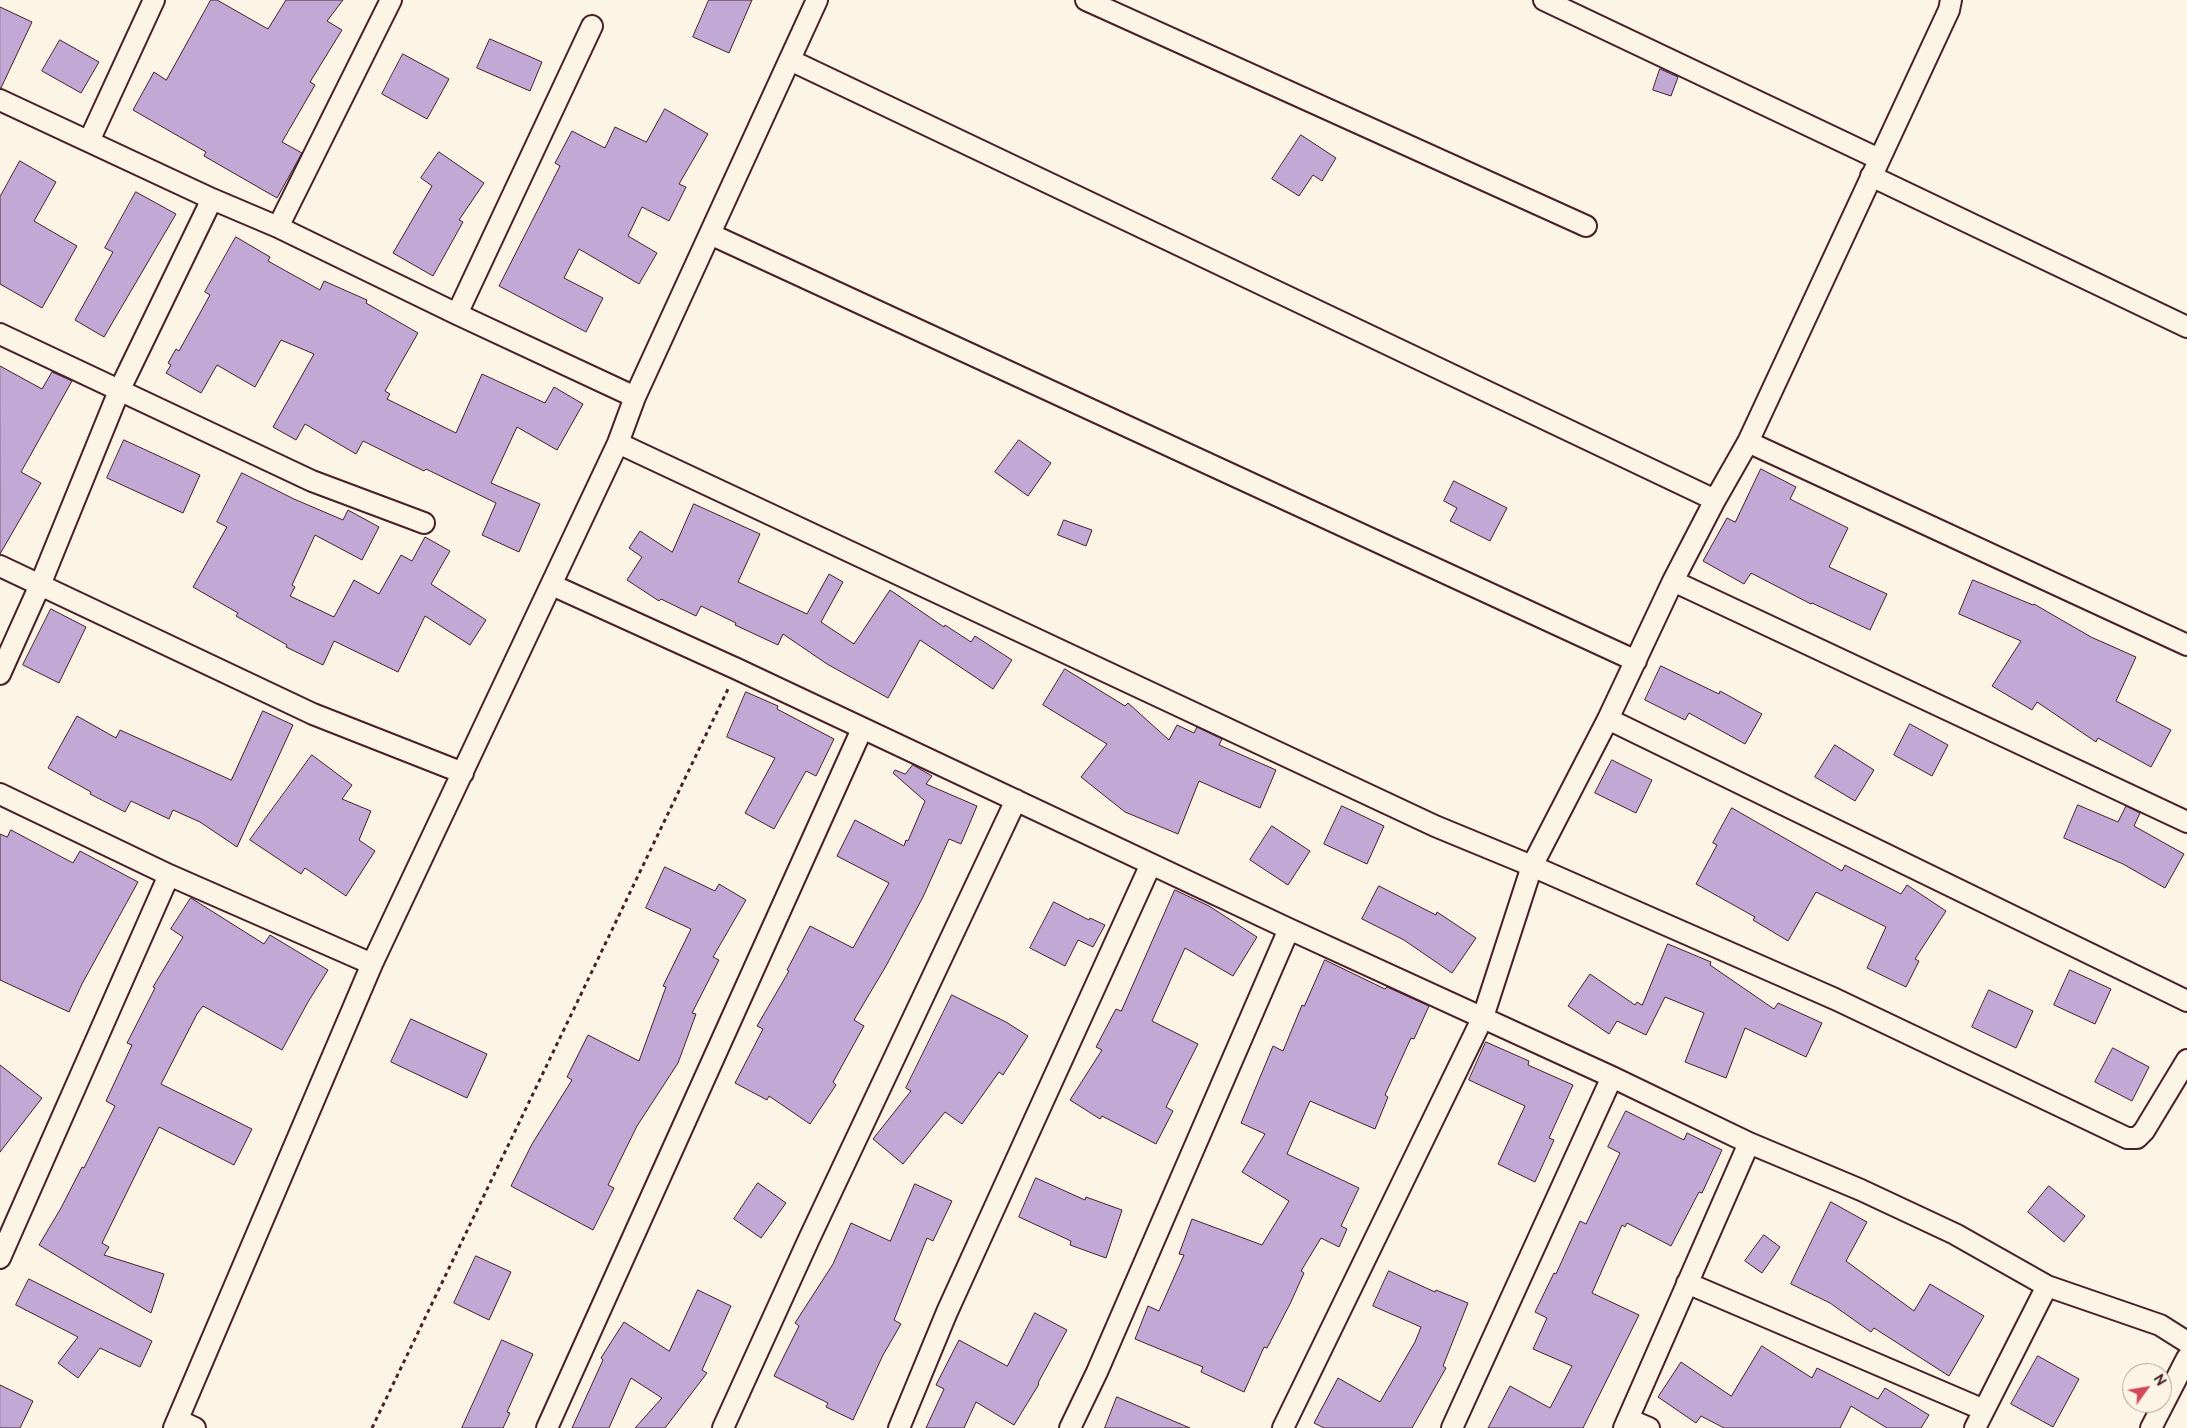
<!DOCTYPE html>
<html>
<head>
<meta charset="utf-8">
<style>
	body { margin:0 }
	#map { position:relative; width:2187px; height:1428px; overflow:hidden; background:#fcf5e5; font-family:"Balsamiq Sans",sans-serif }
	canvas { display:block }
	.north { position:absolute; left:2122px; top:1363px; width:50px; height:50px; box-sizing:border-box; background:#fcf5e5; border:1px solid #b59f9b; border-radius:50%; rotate:58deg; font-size:14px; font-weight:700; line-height:20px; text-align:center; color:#4a1f2b }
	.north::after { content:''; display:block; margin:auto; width:18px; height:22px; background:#d1495b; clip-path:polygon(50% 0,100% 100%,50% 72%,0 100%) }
</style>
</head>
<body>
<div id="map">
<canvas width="2187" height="1428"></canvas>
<div class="north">N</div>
</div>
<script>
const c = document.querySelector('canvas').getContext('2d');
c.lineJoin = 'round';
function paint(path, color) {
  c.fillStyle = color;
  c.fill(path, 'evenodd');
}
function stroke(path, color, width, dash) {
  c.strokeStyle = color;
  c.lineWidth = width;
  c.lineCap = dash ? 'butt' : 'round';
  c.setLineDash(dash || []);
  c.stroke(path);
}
const building = new Path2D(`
	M211 0H217L268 29 286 0H343L327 21 342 30 310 82 315 85 282 142 302 153 277 198 204 156 206 152 133 110 154 72 166 80Z
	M709 0H752L729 53 693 37Z
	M0 7 32 22 1 88H0Z
	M490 39 542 62 530 91 477 68Z
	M60 40 99 62 81 93 42 71Z
	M403 54 449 79 427 119 382 94Z
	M1660 69 1678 77 1671 96 1653 90Z
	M665 109 708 134 679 184 686 187 669 221 642 207 628 236 657 253 639 284 579 249 564 278 603 298 586 332 499 286 560 166 555 163 572 131 605 148 615 127 646 142Z
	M1301 135 1336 158 1322 181 1313 175 1299 196 1272 179Z
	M439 152 484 183 459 220 463 222 433 276 393 253 432 186 421 178Z
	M20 161 56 182 34 221 77 246 42 308 0 284V197Z
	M136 192 176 214 104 337 75 320 113 252 105 248Z
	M236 237 270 257 268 261 320 290 324 281 367 300 366 303 418 333 385 391 390 394 387 399 456 433 482 374 545 403 554 387 583 404 557 450 517 427 491 483 540 504 519 552 482 535 496 503 426 469 424 471 363 441 356 454 305 424 296 440 273 427 314 354 281 340 255 387 217 365 201 393 166 373 171 365 168 363 176 349 179 351 210 295 205 292Z
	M0 366 42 389 52 372 72 381 21 472 41 483 0 554Z
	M124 440 200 475 183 513 107 478Z
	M1019 440 1051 463 1028 496 995 472Z
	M1761 469 1796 487 1790 499 1848 528 1829 567 1887 594 1870 630 1812 603 1811 604 1751 573 1744 584 1703 561 1727 518 1735 522Z
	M242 473 294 499 343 520 348 510 379 527 362 560 315 535 292 585 295 587 290 596 334 617 354 580 379 594 401 555 412 561 425 537 450 551 431 584 486 620 470 645 425 616 398 672 334 641 323 665 286 647 287 645 236 616 238 613 193 587 227 527 217 522Z
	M1454 481 1507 508 1490 541 1450 521 1457 508 1444 501Z
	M694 504 760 534 738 582 807 614 829 574 843 582 821 622 854 644 890 590 944 627 945 625 971 642 975 636 1012 660 993 689 920 640 888 698 827 664 783 634 778 645 735 625 736 623 701 606 696 616 661 599 659 601 627 580 642 557 629 548 640 531 672 552Z
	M1064 520 1092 530 1086 546 1058 535Z
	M1973 580 2033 605 2034 604 2091 637 2136 657 2116 701 2171 730 2151 767 2098 738 2096 742 2037 702 2032 710 1992 686 2021 641 1959 614Z
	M51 609 86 627 59 683 23 665Z
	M1661 666 1719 694 1720 691 1762 714 1745 744 1689 713 1685 720 1645 700Z
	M1065 669 1125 706 1128 703 1169 740 1177 725 1194 733 1197 727 1222 739 1219 745 1276 770 1260 808 1199 781 1178 834 1125 812 1081 777 1107 744 1043 705Z
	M746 692 778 706 777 709 834 739 816 776 806 771 774 829 745 813 775 758 727 737Z
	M263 711 293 725 237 847 200 822 173 810 169 819 131 801 125 812 90 794 91 792 48 768 77 716 116 738 120 730 231 780Z
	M1910 724 1948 745 1932 776 1894 755Z
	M1835 745 1874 770 1855 801 1815 777Z
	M312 755 352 785 342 799 371 811 359 840 375 851 346 896 305 868 301 874 250 840Z
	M1612 760 1652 780 1636 813 1595 793Z
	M913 765 932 776 926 784 977 806 961 844 949 839 923 897 886 966 854 1020 864 1026 833 1082 836 1085 810 1124 769 1096 767 1100 735 1083 763 1029 757 1026 789 971 787 970 810 926 853 948 889 883 837 856 855 820 904 846 906 840 908 841 925 801 893 773 895 770 905 774Z
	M2078 805 2118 822 2126 806 2140 813 2134 826 2184 854 2165 888 2123 864 2064 838Z
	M1342 806 1384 826 1367 864 1324 844Z
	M1732 808 1842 871 1845 865 1901 894 1907 885 1946 911 1915 959 1919 961 1906 987 1867 968 1886 927 1816 892 1788 941 1753 920 1755 917 1696 884 1717 845 1713 843Z
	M1272 826 1310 851 1288 885 1250 860Z
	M11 830 73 863 80 851 138 882 82 984 69 1012 0 980V834L7 837Z
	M665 867 715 891 719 884 746 900 713 957 719 960 692 1013 696 1014 678 1063 637 1126 608 1185 614 1188 593 1230 511 1186 532 1144 572 1080 567 1077 588 1035 639 1061 666 987 663 986 691 929 646 908Z
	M1379 886 1436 915 1437 912 1476 938 1452 973 1404 940 1362 919Z
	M1175 890 1209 906 1257 937 1233 976 1185 948 1152 1021 1198 1044 1166 1107 1173 1111 1156 1144 1102 1116 1100 1119 1070 1100 1102 1050 1096 1047 1116 1009 1121 1011Z
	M191 898 264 944 270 935 328 970 308 1002 282 1050 203 1006 197 1014 161 1084 252 1129 234 1165 159 1127 102 1243 109 1247 104 1255 164 1274 151 1313 39 1245 61 1208 82 1167 84 1168 115 1106 106 1101 132 1045 127 1043 155 988 153 987 183 937 171 929Z
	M1054 902 1089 920 1090 918 1105 925 1093 947 1078 940 1065 966 1030 948Z
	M1668 944 1711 962 1710 965 1774 1009 1778 1003 1822 1023 1806 1057 1745 1028 1726 1078 1685 1062 1704 1013 1665 997 1646 1035 1617 1021 1609 1034 1568 1006 1590 974 1635 1005 1637 1002 1642 1005Z
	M1325 960 1385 989 1387 987 1429 1006 1414 1039 1411 1038 1385 1095 1388 1097 1375 1129 1310 1101 1287 1154 1359 1188 1341 1226 1347 1229 1339 1247 1321 1238 1301 1271 1304 1273 1290 1304 1267 1348 1264 1347 1244 1392 1201 1372 1203 1367 1135 1339 1148 1306 1159 1311 1184 1255 1179 1254 1192 1219 1262 1245 1289 1201 1242 1172 1265 1134 1241 1123 1273 1046 1283 1051 1302 1005 1304 1006Z
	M2070 970 2111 989 2095 1024 2054 1005Z
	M1989 990 2033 1011 2016 1048 1972 1027Z
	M952 995 1006 1022 1028 1036 1003 1075 999 1072 962 1124 945 1112 903 1164 873 1139 911 1091 906 1088Z
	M411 1019 487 1054 467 1098 391 1062Z
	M1486 1042 1529 1061 1528 1065 1573 1085 1549 1138 1554 1140 1535 1182 1498 1164 1525 1106 1469 1080Z
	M2113 1048 2149 1067 2132 1101 2095 1082Z
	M0 1065 42 1098 0 1152Z
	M1626 1111 1684 1140 1687 1133 1722 1150 1702 1193 1699 1192 1671 1246 1627 1223 1625 1227 1622 1225 1592 1293 1639 1315 1583 1428H1488L1510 1386 1550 1408 1572 1366 1533 1349 1547 1318 1535 1312 1554 1273 1556 1274 1580 1221 1586 1224 1620 1153 1608 1147Z
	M1036 1178 1085 1200 1086 1197 1122 1210 1106 1258 1070 1245 1071 1241 1019 1217Z
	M758 1183 786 1203 761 1238 734 1219Z
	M915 1184 952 1201 933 1241 927 1238 894 1320 901 1324 883 1355 853 1420 826 1407 828 1403 774 1376 799 1326 795 1323 833 1264 851 1223 890 1241Z
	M2049 1186 2085 1216 2064 1242 2028 1212Z
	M1831 1202 1867 1222 1846 1261 1914 1311 1930 1284 1984 1316 1949 1376 1874 1328 1871 1332 1830 1303 1791 1284Z
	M1764 1235 1780 1247 1762 1273 1745 1261Z
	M476 1256 511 1272 489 1320 454 1303Z
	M1389 1271 1435 1292 1436 1290 1468 1303 1443 1366 1446 1368 1412 1428H1324L1314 1423 1338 1378 1380 1402 1415 1342 1421 1327 1373 1306Z
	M29 1279 152 1341 140 1367 100 1348 78 1378 58 1363 78 1337 16 1305Z
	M698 1290 731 1306 702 1370 707 1373 665 1428H635L662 1398 631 1378 609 1428H572L603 1360 601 1358 624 1322 669 1351Z
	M1035 1313 1067 1330 1038 1383 1039 1384 1014 1425 976 1402 964 1428H926L944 1389 936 1385 959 1340 1007 1366Z
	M502 1340 533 1354 507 1412 510 1413 503 1428H462Z
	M1762 1346 1812 1378 1817 1368 1878 1399 1885 1388 1929 1415 1921 1428H1887L1851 1406 1840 1428H1724L1701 1416 1696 1423 1658 1397 1681 1362 1731 1396Z
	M2038 1356 2079 1379 2053 1427 2011 1404Z
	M0 1385 33 1401 20 1428H0Z
	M1117 1397 1190 1428H1105Z`);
paint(building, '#c2a8d5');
stroke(building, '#4a1f2b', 1);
const minor = new Path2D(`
	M1086 0 1586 226
	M1544 0 1879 159
	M790 60 1715 500
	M0 100 212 199 278 227 457 314 635 397
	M89 141 154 0
	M1871 176 2187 327
	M278 227 391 0
	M710 234 1636 661
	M457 314 592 26
	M0 334 312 481 424 523
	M1748 442 2187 645
	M618 443 1435 826 1532 866 1835 999 2127 1138H2137L2144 1131 2187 1060
	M0 566 313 714 463 773
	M1673 581 2187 822
	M552 585 737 669 1289 929 1612 1077 1749 1143 1861 1190 1955 1234 2047 1286 2160 1325 2187 1342
	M0 674 40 585 119 391 212 199
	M1608 719 2187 1001
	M0 794 169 875 372 964
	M0 1258 169 875
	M1687 1283 1984 1410
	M1628 1419 1649 1428
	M178 1420 195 1428
	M174 1428 372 964 618 443 635 397 817 0
	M547 1428 862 729
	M723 1428 809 1239 1016 800
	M899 1428 947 1312 1151 864
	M1070 1428 1097 1372 1289 929
	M1283 1428 1483 1017 1532 866 1608 719 1673 581 1715 500 1748 442 1949 10 1951 0
	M1452 1428 1612 1077
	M1624 1428 1749 1143
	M1975 1428 2047 1286
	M2151 1428 2187 1358`);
stroke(minor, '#4a1f2b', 24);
stroke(new Path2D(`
	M372 1428 729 687`), '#4a1f2b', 3, [4, 4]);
stroke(minor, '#fcf5e5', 20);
</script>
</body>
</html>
